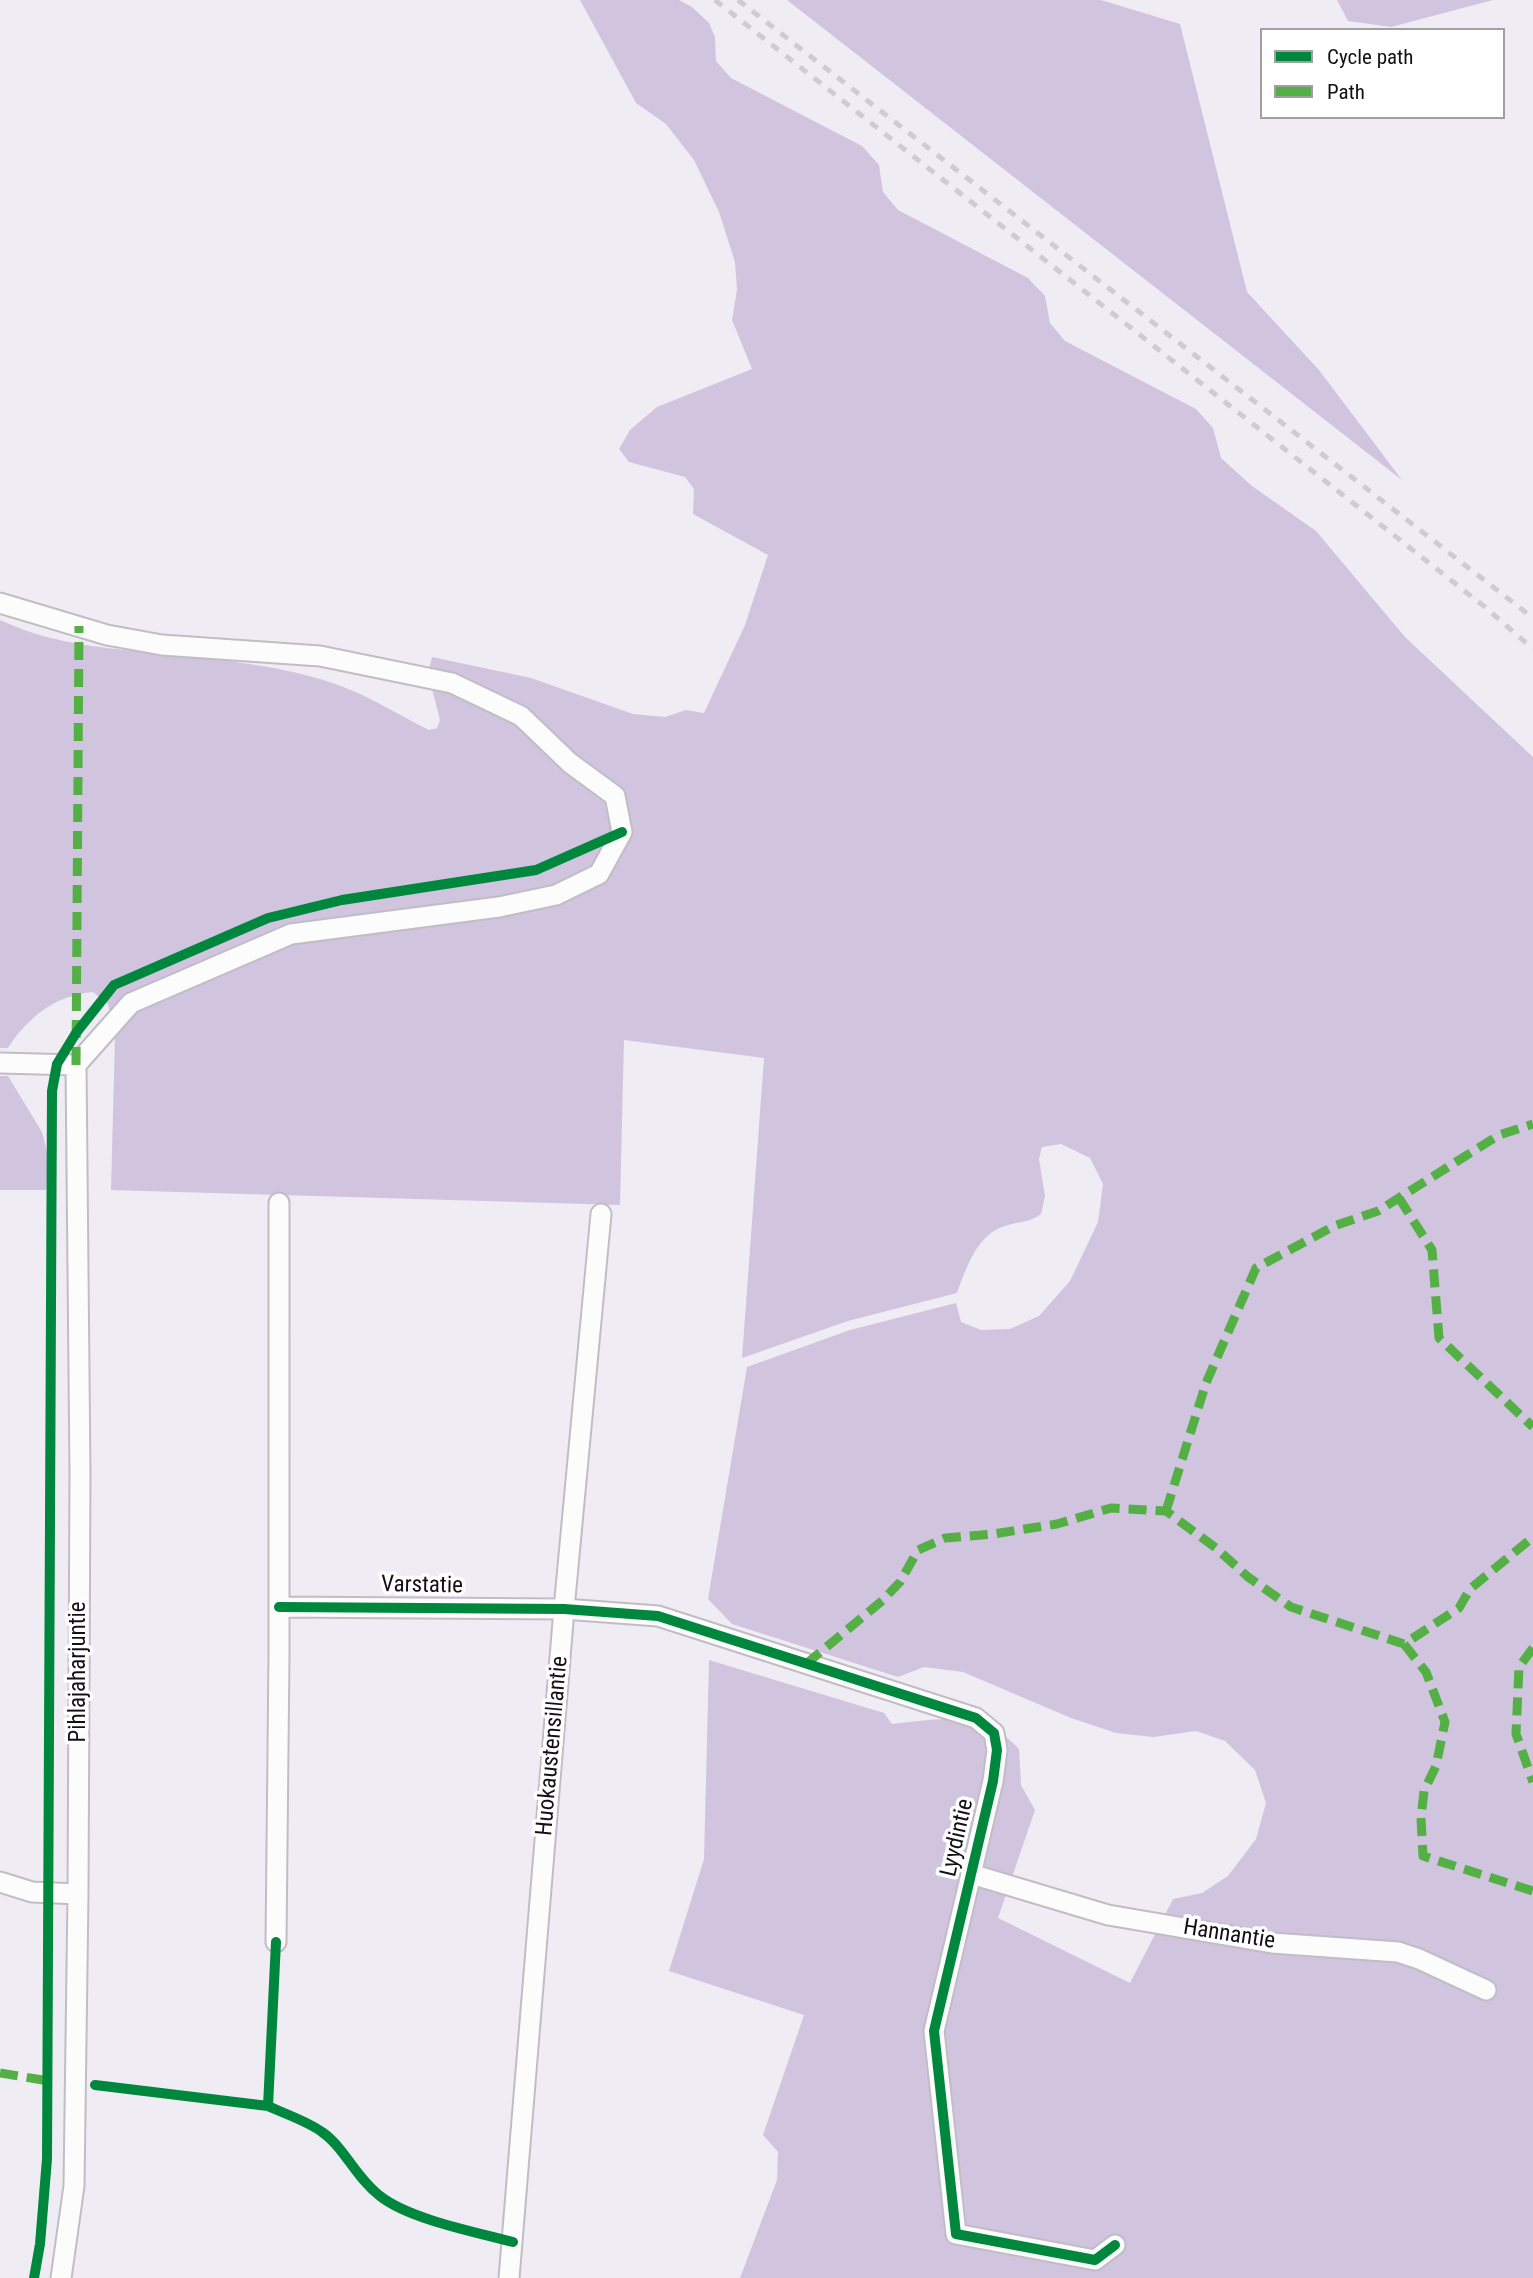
<!DOCTYPE html>
<html>
<head>
<meta charset="utf-8">
<style>
	body { margin:0 }
	#map { position:relative; width:1533px; height:2278px; overflow:hidden; background:#f0ecf4; font-family:"Roboto Condensed",sans-serif }
	canvas { display:block }
	.legend { position:absolute; left:1260px; top:28px; width:245px; height:91px; box-sizing:border-box; background:#fff; border:2px solid #a09fa1; margin:0; padding:9px 12px; list-style:none; font-size:21px; color:#120f15 }
	.legend li { display:flex; align-items:center; gap:14px; height:35px }
	.legend b { width:35px; border:2px solid #a09fa1 }
</style>
</head>
<body>
<div id="map">
<canvas width="1533" height="2278"></canvas>
<ul class="legend">
<li><b style="height:9px;background:#00873e"></b>Cycle path</li>
<li><b style="height:9px;background:#54b044"></b>Path</li>
</ul>
</div>
<script>
const c = document.querySelector('canvas').getContext('2d');
c.lineJoin = 'round';
function paint(path, color) {
  c.fillStyle = color;
  c.fill(path, 'evenodd');
}
function stroke(path, color, width, dash) {
  c.strokeStyle = color;
  c.lineWidth = width;
  c.lineCap = dash ? 'butt' : 'round';
  c.setLineDash(dash || []);
  c.stroke(path);
}
function label(font, color, halo, rows, align = 'center') {
  c.font = font + ' "Roboto Condensed",sans-serif';
  c.lineWidth = 7;
  c.setLineDash([]);
  c.textBaseline = 'middle';
  c.strokeStyle = halo;
  c.fillStyle = color;
  for (const [text, x, y, turn = 0] of rows) {
    c.save();
    c.translate(x, y);
    c.rotate((+turn || 0) * Math.PI / 180);
    c.textAlign = isNaN(turn) ? turn : align;
    if (halo) c.strokeText(text, 0, 0);
    c.fillText(text, 0, 0);
    c.restore();
  }
}
paint(new Path2D(`
	M580 0H679L692 7 709 23 715 37 716 61 731 78 862 146 879 165 883 192 898 210 1028 278 1045 296 1050 323 1065 341 1196 409 1213 428 1221 458 1252 486 1316 531 1405 637 1533 757V2278H740L777 2180 778 2152 763 2135 804 2015 669 1971 704 1859 709 1660 884 1713 892 1724C941 1719 982 1709 1019 1749L1021 1785 1035 1810 998 1918 1130 1983 1173 1899 1202 1893 1228 1876 1256 1839 1266 1803 1255 1770 1225 1741 1196 1731 1153 1737 1116 1733 1071 1718 963 1672 924 1667 898 1677 732 1624 708 1599 747 1367 850 1330 956 1303 961 1322 981 1330 1010 1329 1039 1316 1070 1281 1098 1222 1103 1184 1090 1158 1061 1144 1042 1147 1039 1159 1045 1196 1041 1214C1029 1223 1019 1221 1005 1226 977 1234 966 1269 957 1293L848 1321 742 1358 764 1058 624 1040 620 1205 111 1190 115 1036 108 1004 93 992C56 995 28 1017 8 1048H0V620C68 652 141 649 213 659 261 665 314 673 358 693 382 704 405 718 429 730L437 728 440 720 428 673 432 657 531 678 633 714 665 717 686 710 704 713 745 625 768 555 693 514 694 489 685 477 629 462 619 449 630 430 657 407 752 369 732 320 737 290 735 262 719 212 694 160 666 124 636 103Z
	M787 0H1101L1180 24 1247 292 1319 370 1402 480Z
	M1337 0H1493L1391 27 1348 21Z
	M0 1076H8L42 1132 50 1164 46 1190H0Z`), '#d1c4df');
const minor = new Path2D(`
	M0 603 107 635 162 645 320 656 452 683 521 716 570 763 615 796 622 832 599 874 556 895 499 907 291 934 131 1003 76 1065
	M0 1063 76 1065
	M279 1607 564 1609 658 1616 976 1718 994 1733 997 1750 993 1781 934 2031 956 2234 1095 2260 1115 2245
	M971 1874 1108 1915 1272 1943 1398 1952 1419 1959 1486 1990
	M0 1882 32 1892 78 1894
	M276 1942 279 1655V1203
	M61 2278 74 2186 78 1894 80 1474 76 1065
	M509 2278 564 1609 601 1214`);
stroke(minor, '#c0bdc4', 23);
stroke(minor, '#fdfcfd', 19);
stroke(new Path2D(`
	M715 0 1485 607 1533 649
	M738 0 1533 618`), '#cdcccf', 5, [9, 9]);
stroke(new Path2D(`
	M76 1065 79 626
	M1399 1198 1432 1250 1439 1338 1533 1427
	M1166 1511 1206 1383 1256 1268 1334 1226 1378 1211 1499 1135 1533 1124
	M1404 1644 1426 1672 1445 1722 1436 1766 1424 1791 1421 1818 1423 1856 1533 1891
	M1533 1648 1519 1667 1516 1734 1533 1782
	M806 1664 883 1600 900 1582 918 1550 945 1538 993 1534 1057 1524 1111 1508 1166 1511 1216 1548 1248 1577 1291 1607 1404 1644 1459 1608 1470 1589 1533 1537
	M0 2073 49 2081`), '#54b044', 9, [18, 9]);
stroke(new Path2D(`
	M279 1607 564 1609 658 1616 976 1718 994 1733 997 1750 993 1781 934 2031 956 2234 1095 2260 1115 2245
	M95 2085 268 2106 276 1942
	M268 2106C285 2114 307 2121 322 2132 344 2147 356 2178 380 2196 409 2219 475 2232 513 2242
	M34 2278 40 2244 47 2159 52 1091 57 1064 76 1033 114 985 268 918 342 900 536 870 622 832`), '#00873e', 10);
label('23px', '#120f15', '#fff', [
	["Varstatie",422,1586,1],
	["Pihlajaharjuntie",79,1672,-90],
	["Huokaustensillantie",553,1746,-85],
	["Lyydintie",958,1838,-77],
	["Hannantie",1229,1935,9]
]);
</script>
</body>
</html>
